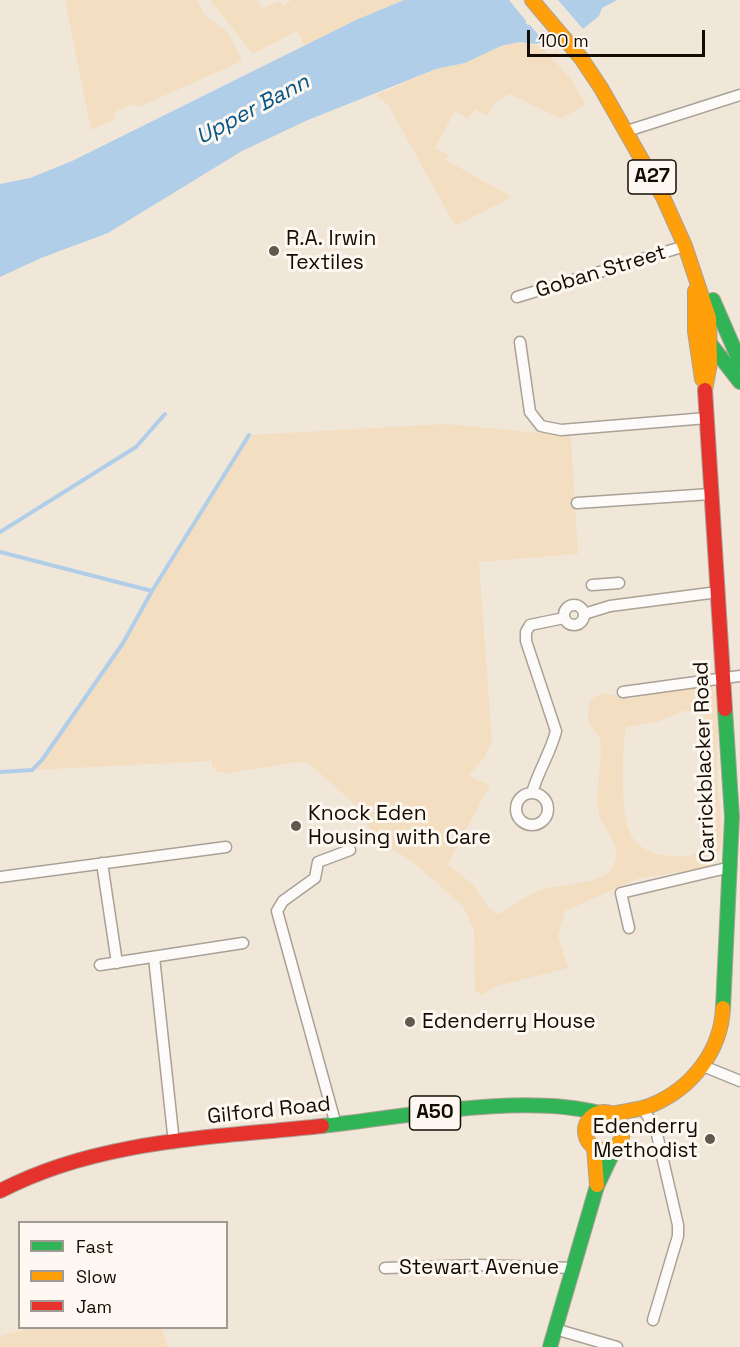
<!DOCTYPE html>
<html>
<head>
<meta charset="utf-8">
<style>
	body { margin:0 }
	#map { position:relative; width:740px; height:1347px; overflow:hidden; background:#f1e7d9; font-family:"Space Grotesk",sans-serif }
	canvas { display:block }
	.legend { position:absolute; left:18px; top:1221px; width:210px; height:108px; box-sizing:border-box; background:#fdf8f1; border:2px solid #a09a92; margin:0; padding:8px 10px; list-style:none; font-size:18px; color:#140c03 }
	.legend li { display:flex; align-items:center; gap:12px; height:30px }
	.legend b { width:30px; border:2px solid #a09a92 }
	.scale { position:absolute; left:527px; top:30px; width:178px; height:27px; box-sizing:border-box; border:3px solid #140c03; border-top:0; padding-left:8px; font-size:18px; line-height:21px; white-space:nowrap; color:#140c03; -webkit-text-stroke:4px #fdf8f1; paint-order:stroke }
</style>
</head>
<body>
<div id="map">
<canvas width="740" height="1347"></canvas>
<ul class="legend">
<li><b style="height:8px;background:#30b455"></b>Fast</li>
<li><b style="height:8px;background:#ff9f0a"></b>Slow</li>
<li><b style="height:8px;background:#e5322d"></b>Jam</li>
</ul>
<div class="scale">100 m</div>
</div>
<script>
const c = document.querySelector('canvas').getContext('2d');
c.lineJoin = 'round';
function paint(path, color) {
  c.fillStyle = color;
  c.fill(path, 'evenodd');
}
function stroke(path, color, width, dash) {
  c.strokeStyle = color;
  c.lineWidth = width;
  c.lineCap = dash ? 'butt' : 'round';
  c.setLineDash(dash || []);
  c.stroke(path);
}
function label(font, color, halo, rows, align = 'center') {
  c.font = font + ' "Space Grotesk",sans-serif';
  c.lineWidth = 6;
  c.setLineDash([]);
  c.textBaseline = 'middle';
  c.strokeStyle = halo;
  c.fillStyle = color;
  for (const [text, x, y, turn = 0] of rows) {
    c.save();
    c.translate(x, y);
    c.rotate((+turn || 0) * Math.PI / 180);
    c.textAlign = isNaN(turn) ? turn : align;
    if (halo) c.strokeText(text, 0, 0);
    c.fillText(text, 0, 0);
    c.restore();
  }
}
paint(new Path2D(`
	M65 0H197L203 13 229 34 242 61 139 107 132 104 115 112 114 120 91 130Z
	M210 0H256L262 8 280 1 284 6 291 0H404L356 20 305 47 297 31 253 54Z
	M519 42 541 46 571 79 586 104 561 119 510 94 496 101 487 116 475 109 468 119 455 111 435 148 448 155 446 160 512 197 455 226 389 106 376 95 436 69 465 63 501 46Z
	M446 424 571 436 578 554 479 562 492 741 484 758 468 776 490 785 448 864 474 886 488 907 498 914C512 907 524 897 538 891 560 882 613 889 616 856 617 838 601 827 598 810 595 786 603 762 600 737 587 725 586 716 591 699L603 693 631 699 649 691 706 684 711 685 717 695C719 727 717 757 718 789 720 817 728 839 714 866L637 879 565 911 558 936 568 968 496 986 483 995 475 991 474 931 463 906 415 864 390 847 369 827 358 807 306 761 228 773 218 772 212 767V761L32 770 42 760 123 643 152 591 249 435ZM685 710 696 712 702 719V737L706 747 702 770 701 845C695 857 688 857 674 856 658 855 643 852 633 838 619 818 622 751 626 727L657 722Z
	M30 1328H162L168 1347H0V1336Z`), '#f4dec1');
paint(new Path2D(`
	M404 0H617L602 8 599 16 583 29 536 44 519 42 501 46 465 63 436 69 308 120 242 151 108 233 41 258 0 277V184L30 178 72 161 356 20Z`), '#b0cee8');
paint(new Path2D(`
	M509 0H558L583 29 579 34 546 44 530 25 526 24V21Z`), '#f1e7d9');
stroke(new Path2D(`
	M0 532 136 447 165 414
	M0 552 152 591
	M0 772 32 770 42 760 123 643 152 591 249 435`), '#b0cee8', 4);
const street = new Path2D(`
	M627 131 740 95
	M517 297 685 246
	M520 342 530 412 541 426 561 430 707 418
	M577 503 711 494
	M592 585 619 583
	M564 615a10 10 0 1 1 20 0a10 10 0 1 1-20 0Z
	M584 614 610 606 718 592
	M623 692 740 676
	M532 793C538 771 551 752 556 731L526 641V632L530 625 564 618
	M516 809a16 16 0 1 1 32 0a16 16 0 1 1-32 0Z
	M102 863 117 963
	M0 877 226 847
	M629 928 621 893 731 867
	M154 957 174 1143
	M100 965 243 943
	M703 1066 740 1081
	M642 1107 656 1130 678 1225V1236L653 1320
	M336 1125 277 911 283 901 315 878 318 862 350 850
	M385 1268 479 1265 573 1268
	M555 1329 617 1347`);
const fast = new Path2D(`
	M713 300 740 362
	M708 341 740 382
	M723 1008 732 817 725 709
	M322 1126C404 1117 521 1093 599 1113
	M550 1347 597 1186 616 1146`);
const slow = new Path2D(`
	M532 0 581 58 601 88 663 197 685 246 709 318 710 363 705 390
	M695 291V331L702 379
	M585 1131a19 19 0 1 1 38 0a19 19 0 1 1-38 0Z
	M611 1114C624 1111 640 1110 652 1105 692 1088 721 1051 723 1008
	M594 1147 597 1185`);
const jam = new Path2D(`
	M705 390 725 709
	M0 1191C99 1139 214 1138 322 1126`);
stroke(street, '#aaa196', 13);
stroke(fast, '#aaa196', 16);
stroke(slow, '#aaa196', 16);
stroke(jam, '#aaa196', 16);
stroke(street, '#fdfbf9', 10);
stroke(fast, '#30b455', 14);
stroke(slow, '#ff9f0a', 14);
stroke(jam, '#e5322d', 14);
for (const [x, y, r, color] of [
	[274,251,6,"#61594e"],
	[296,826,6,"#61594e"],
	[410,1022,6,"#61594e"],
	[710,1139,6,"#61594e"]
]) {
  const dot = new Path2D();
  dot.arc(x, y, r, 0, 2 * Math.PI);
  c.fillStyle = color;
  c.fill(dot);
  stroke(dot, '#fdf8f1', 2);
}
for (const [x, y, w] of [
	[652,177,48],
	[435,1113,51]
]) {
  const box = new Path2D();
  box.roundRect(x - w / 2, y - 17, w, 34, 4.5);
  c.fillStyle = '#fdf8f1';
  c.fill(box);
  stroke(box, '#140c03', 1.5);
}
label('bold 20px', '#140c03', null, [
	["A27",652,177],
	["A50",435,1113]
]);
label('21px', '#140c03', '#fdf8f1', [
	["R.A. Irwin",286,239],
	["Textiles",286,263],
	["Knock Eden",308,814],
	["Housing with Care",308,838],
	["Edenderry House",422,1022],
	["Edenderry",698,1127,"right"],
	["Methodist",698,1151,"right"]
], 'left');
label('21px', '#140c03', '#fdf8f1', [
	["Goban Street",601,272,-17],
	["Carrickblacker Road",705,762,-92],
	["Gilford Road",269,1111,-6],
	["Stewart Avenue",479,1268]
]);
label('italic 22px', '#075488', '#fdf8f1', [
	["Upper Bann",253,110,-28]
]);
</script>
</body>
</html>
